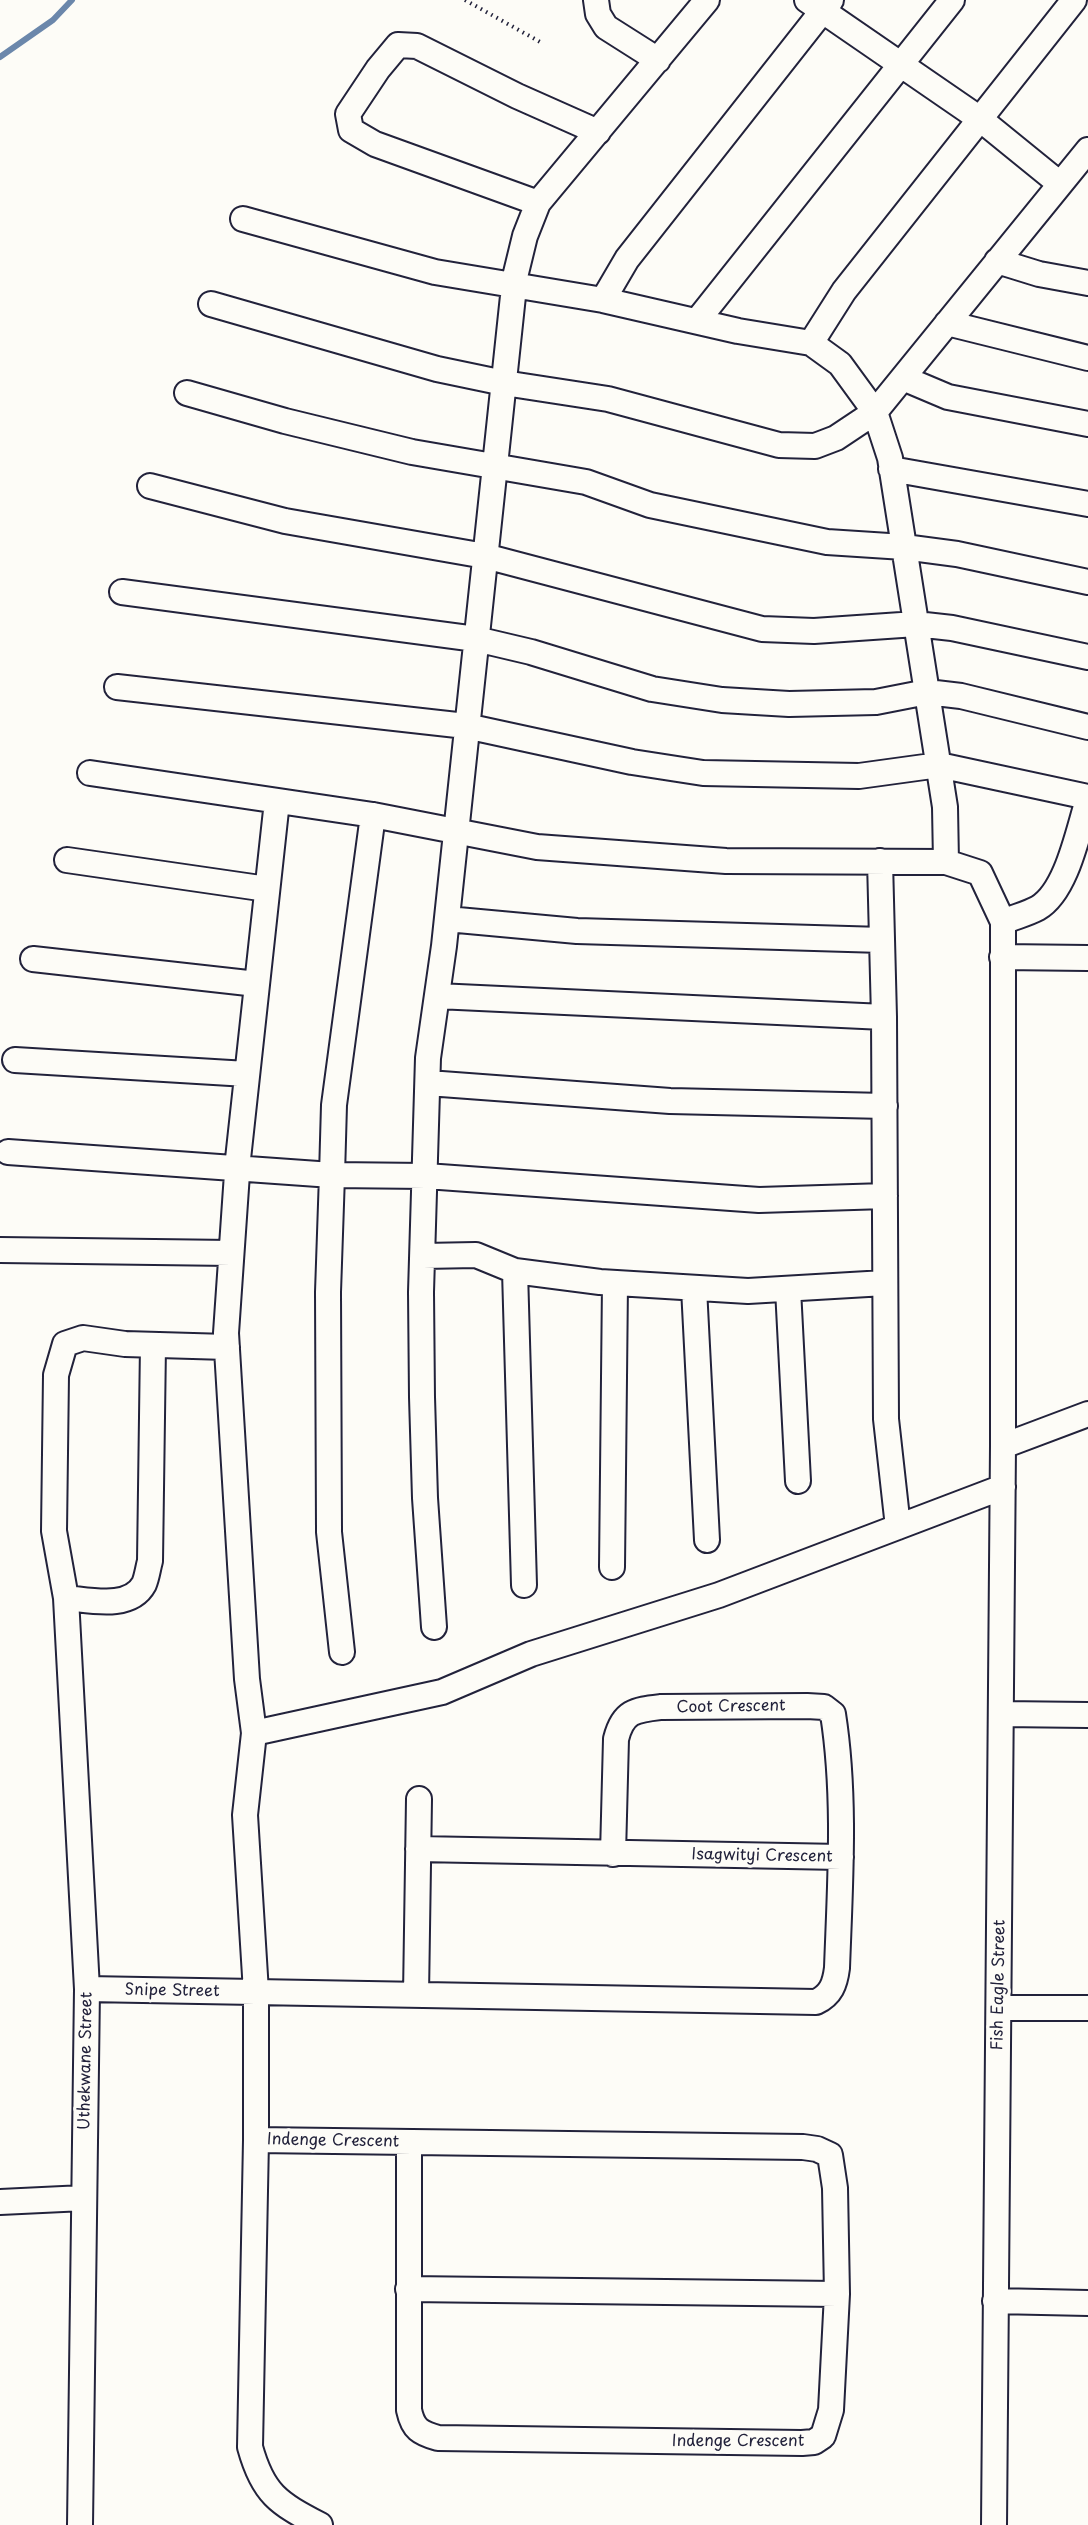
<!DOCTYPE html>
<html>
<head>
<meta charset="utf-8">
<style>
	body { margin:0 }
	canvas { display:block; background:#fdfcf7 }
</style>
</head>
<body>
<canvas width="1088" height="2525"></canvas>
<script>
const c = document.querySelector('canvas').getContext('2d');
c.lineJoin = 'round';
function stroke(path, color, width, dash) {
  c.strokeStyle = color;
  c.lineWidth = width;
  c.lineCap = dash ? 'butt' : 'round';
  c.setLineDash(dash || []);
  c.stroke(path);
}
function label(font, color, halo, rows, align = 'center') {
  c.font = font + ' "Playpen Sans",sans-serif';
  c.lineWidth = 6;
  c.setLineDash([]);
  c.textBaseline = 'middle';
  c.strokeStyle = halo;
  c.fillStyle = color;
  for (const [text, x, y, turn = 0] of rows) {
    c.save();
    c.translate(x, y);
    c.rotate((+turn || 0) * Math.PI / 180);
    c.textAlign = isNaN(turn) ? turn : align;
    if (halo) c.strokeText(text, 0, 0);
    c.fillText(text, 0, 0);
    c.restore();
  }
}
stroke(new Path2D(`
	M0 57 53 20 72 0`), '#6b87ab', 6);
const minor = new Path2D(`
	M596 0 598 14 606 27 658 60
	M807 0 980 119 1060 184
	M538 203 375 144 351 130 348 114 378 69 398 45 417 46 517 96 598 132
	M243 219 435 272 603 300 738 331 811 343 840 364 875 412 890 458 945 807 946 862
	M997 261 1039 274 1088 283
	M603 300 627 259 831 0
	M211 304 437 369 504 383 608 399 779 445 815 446 836 438 875 412 1088 150
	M697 321 952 0
	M947 323 1088 358
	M811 343 844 291 1074 0
	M903 378 948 397 1088 424
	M187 393 285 421 412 452 586 482 650 505 827 542 904 547 957 554 1088 582
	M891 469 1088 504
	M150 486 285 521 485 556 762 629 814 631 916 624 952 628 1088 657
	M122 592 476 639 531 652 652 689 722 700 789 704 876 702 927 692 961 696 1088 727
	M117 687 466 726 632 762 703 773 859 776 939 765 1088 797
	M90 773 373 815 537 847 726 861 946 862 980 873 1003 922V1446L994 2525
	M277 801 238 1159 226 1333 247 1679 254 1733 245 1815 256 1992V2140L250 2447C263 2494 278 2503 320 2525
	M67 860 267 889
	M880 861 884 1017 886 1419 898 1527
	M447 919 577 931 882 940
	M1003 922C1014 917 1027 914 1038 908 1067 891 1078 831 1088 800
	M1002 957 1088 958
	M33 959 257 984
	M437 996 884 1017
	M15 1060 247 1074
	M428 1083 670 1101 885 1106
	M8 1152 332 1175 426 1176 759 1200 885 1196
	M0 1250 231 1253
	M423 1256 476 1255 515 1271 600 1282 748 1291 885 1283
	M515 1271 524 1585
	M694 1288 707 1540
	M788 1289 798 1481
	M1003 1446 1088 1414
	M612 1567 615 1283
	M66 1598C90 1600 130 1610 144 1584 147 1577 148 1568 150 1561L153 1345
	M434 1627 425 1498 422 1397 421 1292 428 1058 444 946 515 277 525 236 538 203 707 0
	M342 1652 329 1532 328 1292 332 1175 334 1105 373 815
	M1002 1714 1088 1715
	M254 1733 442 1692 531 1654 719 1595 1003 1487
	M418 1849 841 1857
	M87 1989 816 2002C831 1995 835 1984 837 1968 840 1884 846 1797 833 1714L824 1707 807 1706 661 1707C635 1710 623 1711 616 1739L613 1854
	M416 1995 419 1799
	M999 2008H1088
	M256 2140 803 2147 817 2149 830 2155 835 2188 837 2294 831 2410 823 2436 814 2442 802 2443 438 2438C420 2433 413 2429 409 2410V2142
	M0 2202 84 2198
	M408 2289 837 2294
	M995 2301 1088 2303
	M80 2525 87 1989 66 1598 54 1531 56 1375 65 1344 83 1338 125 1344 227 1347`);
stroke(minor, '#22223b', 28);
stroke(new Path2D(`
	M465 0 542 43`), '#22223b', 4, [1.5, 4.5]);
stroke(minor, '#fdfcf7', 24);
label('16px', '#22223b', '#fdfcf7', [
	["Coot Crescent",731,1707,-1],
	["Isagwityi Crescent",762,1856,1],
	["Fish Eagle Street",999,1985,-89],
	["Snipe Street",172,1991,1],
	["Uthekwane Street",86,2061,-89],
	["Indenge Crescent",333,2141,1],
	["Indenge Crescent",738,2442]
]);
</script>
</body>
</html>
